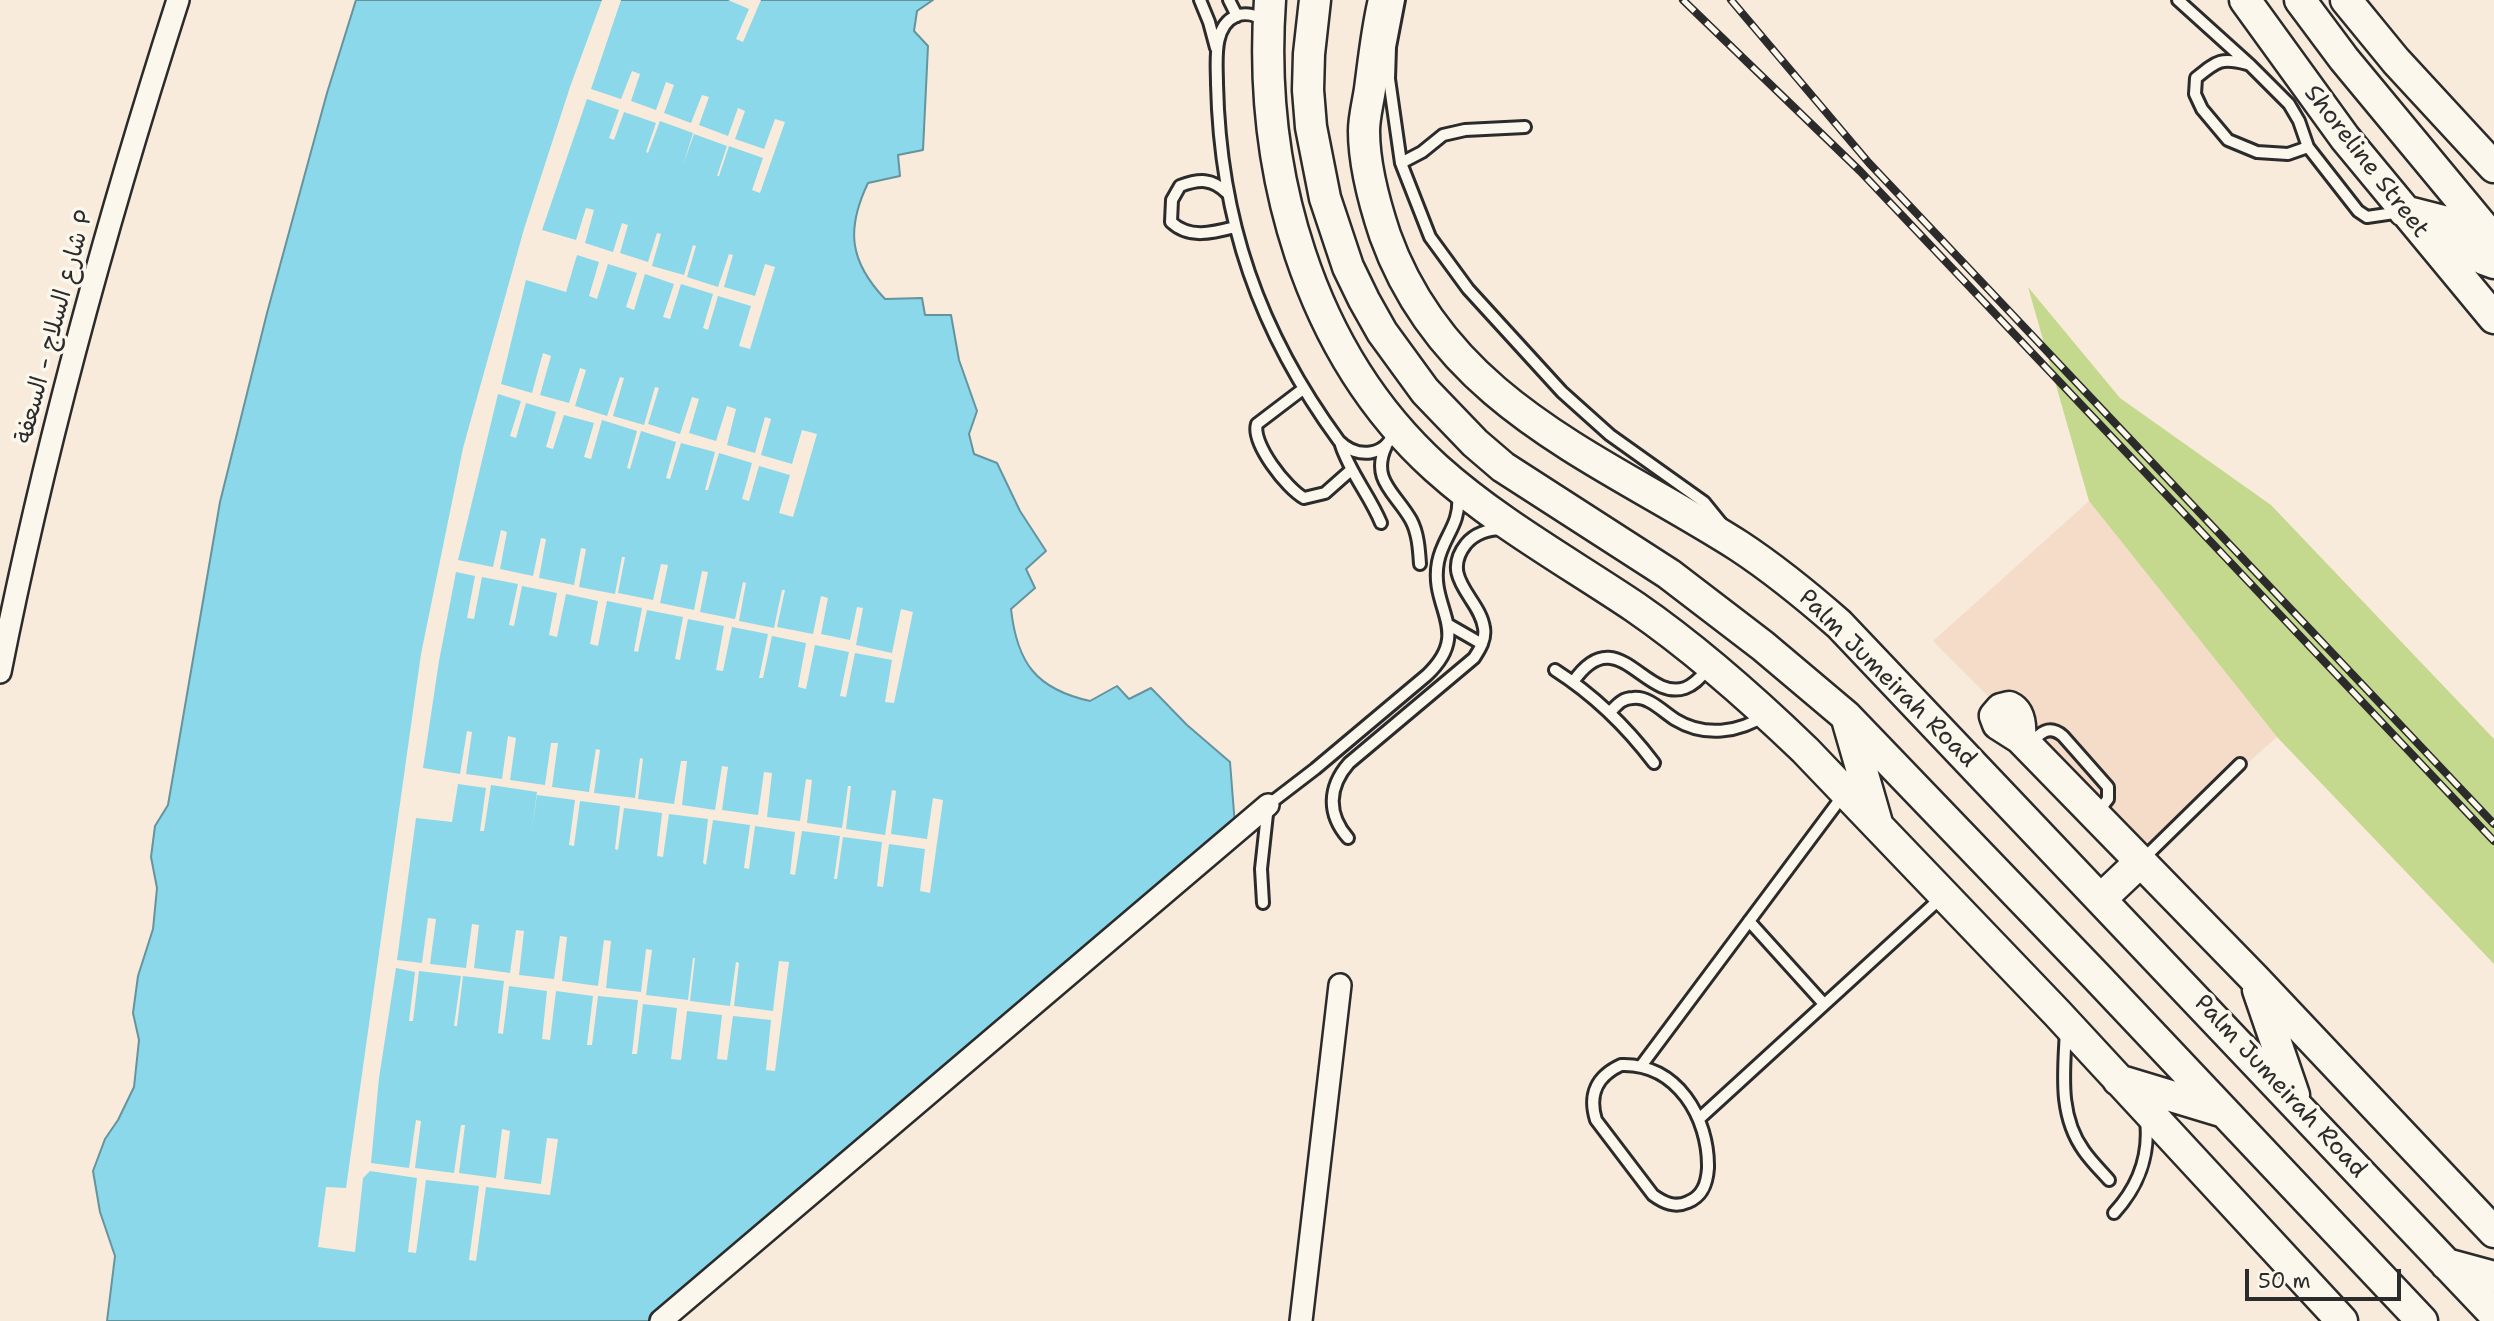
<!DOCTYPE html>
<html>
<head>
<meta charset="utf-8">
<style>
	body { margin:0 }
	#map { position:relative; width:2494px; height:1321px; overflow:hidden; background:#f8ebdc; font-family:"Shantell Sans",sans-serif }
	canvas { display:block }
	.scale { position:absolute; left:2245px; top:1269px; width:156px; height:32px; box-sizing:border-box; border:4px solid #2b2b2b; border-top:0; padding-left:9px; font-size:21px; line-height:24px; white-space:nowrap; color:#2b2b2b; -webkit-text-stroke:5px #fbf7ec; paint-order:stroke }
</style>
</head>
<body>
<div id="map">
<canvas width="2494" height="1321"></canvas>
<div class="scale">50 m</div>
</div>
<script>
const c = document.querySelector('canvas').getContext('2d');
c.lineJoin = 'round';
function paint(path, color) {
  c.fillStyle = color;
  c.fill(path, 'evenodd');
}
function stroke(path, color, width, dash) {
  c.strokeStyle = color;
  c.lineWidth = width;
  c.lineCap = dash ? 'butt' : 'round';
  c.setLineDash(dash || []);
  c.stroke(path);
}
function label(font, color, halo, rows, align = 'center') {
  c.font = font + ' "Shantell Sans","Playpen Sans Arabic",sans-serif';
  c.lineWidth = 7;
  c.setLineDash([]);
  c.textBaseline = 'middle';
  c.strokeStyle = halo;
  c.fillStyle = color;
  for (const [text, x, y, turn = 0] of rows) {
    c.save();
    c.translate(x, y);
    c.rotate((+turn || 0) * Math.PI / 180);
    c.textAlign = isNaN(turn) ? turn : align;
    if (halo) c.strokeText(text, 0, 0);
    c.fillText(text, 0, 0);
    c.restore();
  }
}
paint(new Path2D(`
	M2089 501 2277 737 2145 854 1933 641Z`), '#f5dcc9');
paint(new Path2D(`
	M2028 287 2120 398 2271 505 2494 739V964L2277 737 2089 501Z`), '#c5d98e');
const water = new Path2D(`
	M356 0H933L917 11 914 31 928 46 923 150 898 155 900 176 868 183C846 229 849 261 885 299L922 298 925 315H951L959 360 977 411 969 434 974 454 997 463 1020 511 1046 551 1026 569 1035 588 1011 609C1017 663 1036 689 1090 701L1117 686 1129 699 1151 688 1187 725 1230 762 1236 838 657 1321H107L115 1256 100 1212 93 1171 105 1139 118 1120 134 1087 139 1040 133 1013 138 976 153 929 157 888 151 857 155 826 168 805 220 502 267 313 327 93Z`);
paint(water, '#8bd8ea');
stroke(water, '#65939e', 2);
paint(new Path2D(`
	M602 0H621L591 89 621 99 632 71 640 74 631 101 656 110 666 82 674 85 664 113 691 123 702 95 709 97 699 125 728 136 738 108 745 111 735 139 764 149 775 119 785 122 760 193 752 190 763 158 729 146 719 176H717L727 146 694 134 683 165 693 133 660 121 648 153 646 152 656 123 624 112 614 140 609 138 619 110 587 99 542 230 576 240 586 208 594 210 585 243 613 252 622 223 628 225 620 253 648 262 657 233 661 234 652 266 684 275 693 245 696 246 687 277 718 287 729 254 733 255 724 287 755 296 765 264 775 267 750 349 739 346 751 306 718 296 708 330 703 328 713 294 681 284 670 319 663 317 674 284 645 274 634 310 626 307 637 273 608 264 597 299 589 296 599 262 577 255 566 292 526 280 501 384 532 393 543 353 551 356 540 395 569 403 580 368 586 370 575 406 607 416 620 377 624 378 613 416 644 425 655 387 659 388 648 424 680 434 692 397 699 399 689 433 716 441 727 406 736 409 727 445 755 453 765 417 771 419 761 455 792 464 802 430 817 434 793 517 779 513 790 475 759 466 749 501 742 499 752 463 719 453 708 490H705L715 452 681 443 670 479 666 478 676 442 641 431 630 469 627 468 637 431 602 420 591 459 584 457 594 423 564 415 553 449 546 447 556 412 526 403 516 438 510 436 521 401 498 394 458 560 493 567 501 530 507 532 500 569 533 576 541 538 546 539 539 578 574 585 581 548 586 549 579 587 615 594 622 557H625L618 593 653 600 661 564 668 565 660 603 694 610 702 571 708 572 700 612 735 619 743 582 746 583 739 621 774 628 782 590H785L777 627 813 634 821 596 828 598 821 634 850 640 857 607 863 608 856 645 892 653 901 609 913 612 894 703 885 702 892 660 855 653 846 697 840 696 849 652 815 645 806 689 798 687 806 643 772 636 763 678H759L768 634 732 627 723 671 716 670 724 626 688 619 680 660 675 659 683 617 647 610 638 652 634 651 642 608 607 601 598 646 590 644 598 601 566 594 557 637 549 635 557 593 522 586 514 626 509 625 518 584 482 577 474 619 467 618 475 576 456 572 439 661 423 768 460 774 467 731 472 732 466 774 502 779 508 736 516 738 510 780 545 785 551 743H558L552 787 589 792 596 749 600 750 594 793 635 798 640 758 643 759 638 799 674 804 681 761H687L682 805 715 810 722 766 728 767 722 810 758 815 764 772 772 773 767 817 800 821 806 779 812 780 807 823 842 828 848 786H851L846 829 885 835 892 790 896 791 891 834 927 839 933 798 943 800 930 893 920 891 925 849 889 844 883 887 877 886 882 842 843 837 837 879H834L840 836 802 831 795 875 790 874 795 832 755 826 749 869 744 868 750 825 713 820 706 865 703 863 708 819 669 814 663 857 657 856 662 813 624 808 618 850 615 849 620 806 580 801 574 846 569 845 575 800 537 795 531 835 537 792 491 785 484 831H480L486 788 458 784 452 822 416 818 397 960 422 963 428 918 436 919 430 964 466 968 472 924 479 925 474 968 510 973 516 930 524 931 519 975 554 979 560 936 567 937 562 981 598 986 604 940 611 941 606 988 641 992 646 949 652 950 646 995 688 1000 693 958H695L690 1001 730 1006 736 962 739 963 734 1006 773 1011 779 961 789 962 775 1071 766 1070 771 1020 733 1016 727 1060 717 1059 722 1015 687 1011 681 1060 671 1059 677 1008 643 1004 637 1054H632L638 1000 598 996 592 1045H587L593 996 556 991 550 1040 542 1039 547 991 509 986 503 1034 498 1033 504 981 463 976 457 1026H454L461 976 419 971 413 1021H409L415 972 396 968 379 1078 371 1163 409 1168 416 1120 421 1121 415 1168 454 1173 461 1125H465L459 1173 496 1178 502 1129 510 1131 504 1179 541 1184 547 1138 558 1139 550 1195 486 1187 476 1261 469 1260 479 1186 426 1180 416 1253 408 1252 417 1178 370 1171 363 1178 355 1252 318 1247 326 1187 346 1188 421 654 463 448 524 229 570 87Z
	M728 0H761L743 42 736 39 749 9Z`), '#f8ebdc');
const lane = new Path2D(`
	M1200 0 1209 22 1216 48
	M1229 0 1237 16
	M1399 0 1390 47 1389 79 1401 163 1430 237 1468 289 1562 392 1610 435 1704 502 1721 523
	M2178 0 2250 65 2289 104 2299 121 2308 147 2358 211 2367 217 2401 212
	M1265 22C1257 15 1246 12 1236 16 1212 26 1217 63 1217 84 1220 220 1259 332 1339 441 1357 459 1386 457 1394 431
	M2247 64C2221 57 2217 61 2196 78L2195 94 2202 109 2228 140 2257 152 2288 154 2308 147
	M1401 163 1422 152 1443 135 1465 130 1525 127
	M1227 193C1212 178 1199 179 1180 186L1172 200 1171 222C1189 239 1212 233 1235 227
	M1303 389 1257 424C1251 443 1287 489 1304 498L1325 493 1351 470
	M1341 445C1350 473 1370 496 1381 523
	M1386 446C1370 480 1396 493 1411 520 1418 533 1419 549 1420 564
	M1449 625 1482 644
	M1555 670C1594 695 1626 726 1654 763
	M1573 682C1617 618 1644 702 1685 688 1696 684 1702 675 1710 667
	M1610 712C1617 705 1622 698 1633 698 1649 696 1663 712 1676 720 1704 737 1739 733 1765 715
	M2030 744C2040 733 2049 724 2063 736L2108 787V799L2097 813
	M1348 838C1327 814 1328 787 1349 763L1474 658C1480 649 1486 639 1484 628 1480 598 1439 578 1466 544 1476 532 1489 529 1504 529
	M2142 860 2240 764
	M1263 903 1261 869 1268 805 1315 769 1427 675C1473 631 1429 609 1438 562 1443 536 1461 525 1458 495
	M1749 921 1824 1004
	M2066 1030C2064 1072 2058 1115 2084 1151 2091 1161 2100 1170 2109 1180
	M1621 1065C1677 1063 1709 1118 1708 1168 1707 1183 1703 1196 1688 1202 1675 1208 1664 1203 1653 1195L1596 1120C1588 1094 1597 1076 1621 1065Z
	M1641 1066 1844 794
	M1700 1118 1943 896
	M2114 1213C2138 1187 2150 1155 2146 1120`);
const street = new Path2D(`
	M0 672C45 444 107 221 178 0
	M661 1321 1268 805
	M1301 1321 1340 985`);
const secondary = new Path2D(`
	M1270 0C1258 169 1307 351 1436 468 1496 522 1568 562 1635 607 1696 649 1752 699 1805 750L2057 1013 2342 1321
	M1315 0 1309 54 1308 90 1311 127 1325 198 1348 267 1364 300 1382 332 1425 391 1475 443 1503 467 1669 574 1763 646 1846 716 2096 976 2422 1321
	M1384 0C1377 29 1374 59 1370 89 1368 103 1364 117 1364 131 1364 166 1374 202 1385 235 1445 403 1601 458 1739 546 1774 569 1807 596 1839 624L2494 1314
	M2245 0 2345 138 2494 318
	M2300 0 2344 59 2494 240
	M2346 0 2396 61 2494 167
	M2404 211 2451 223 2483 259 2494 263
	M1847 719 1877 823
	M2020 738C2021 726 2020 712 2009 707L2001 709 1995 716 1998 724 2020 738 2255 979 2494 1232
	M2101 899 2140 862
	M2258 990 2294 1095
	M2118 1080 2224 1112
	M2446 1264 2494 1277`);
stroke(lane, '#2b2b2b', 16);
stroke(street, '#2b2b2b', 26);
stroke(secondary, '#2b2b2b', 35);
stroke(lane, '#fbf7ec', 10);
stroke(street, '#fbf7ec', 21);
stroke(secondary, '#fbf7ec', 30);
const rail = new Path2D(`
	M1683 0 1860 171 2494 841
	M1731 0 1869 163 2494 824`);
stroke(rail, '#2b2b2b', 8);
stroke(rail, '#fbf7ec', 5, [16]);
label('24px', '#2b2b2b', '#fbf7ec', [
	["Shoreline Street",2366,162,52],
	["شارع السلاج - السعفة P",55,327,-75],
	["Palm Jumeirah Road",1887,679,45],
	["Palm Jumeirah Road",2280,1087,47]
]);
</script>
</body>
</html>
